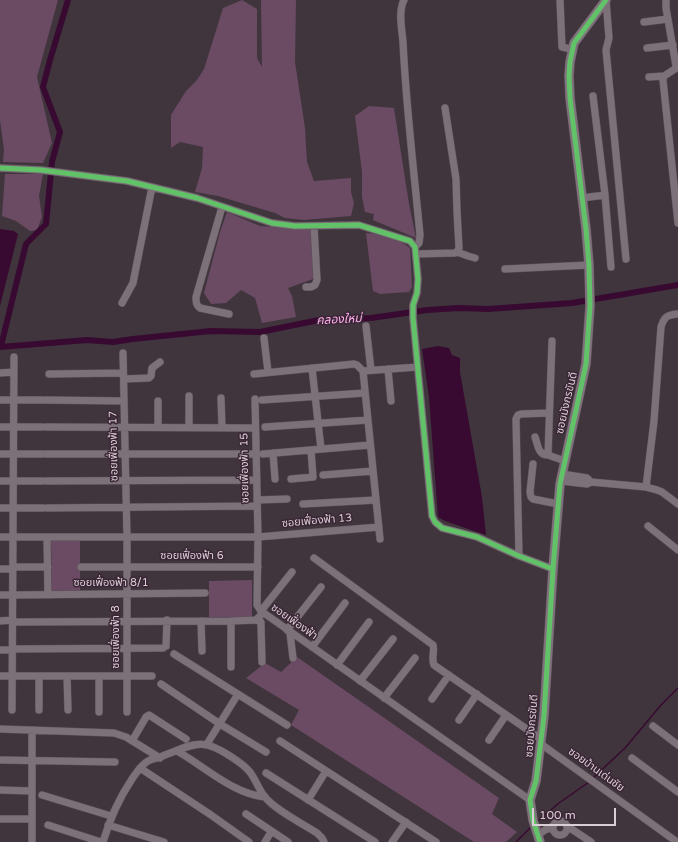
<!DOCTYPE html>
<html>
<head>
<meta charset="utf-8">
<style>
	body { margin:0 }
	#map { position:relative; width:678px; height:842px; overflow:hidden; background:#40353d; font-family:"Varela Round",sans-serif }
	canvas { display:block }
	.scale { position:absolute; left:532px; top:808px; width:84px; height:18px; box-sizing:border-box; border:2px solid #dbcdd7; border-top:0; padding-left:5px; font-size:12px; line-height:14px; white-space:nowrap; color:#dbcdd7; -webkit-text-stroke:3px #3a2635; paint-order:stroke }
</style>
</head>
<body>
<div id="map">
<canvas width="678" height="842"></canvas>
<div class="scale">100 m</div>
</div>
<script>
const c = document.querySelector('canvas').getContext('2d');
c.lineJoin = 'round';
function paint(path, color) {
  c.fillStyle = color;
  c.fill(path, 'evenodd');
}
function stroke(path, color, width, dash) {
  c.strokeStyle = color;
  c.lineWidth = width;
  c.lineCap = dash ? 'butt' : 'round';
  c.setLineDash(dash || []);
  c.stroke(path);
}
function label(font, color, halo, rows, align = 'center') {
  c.font = font + ' "Varela Round","Noto Sans Thai",sans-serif';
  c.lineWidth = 3;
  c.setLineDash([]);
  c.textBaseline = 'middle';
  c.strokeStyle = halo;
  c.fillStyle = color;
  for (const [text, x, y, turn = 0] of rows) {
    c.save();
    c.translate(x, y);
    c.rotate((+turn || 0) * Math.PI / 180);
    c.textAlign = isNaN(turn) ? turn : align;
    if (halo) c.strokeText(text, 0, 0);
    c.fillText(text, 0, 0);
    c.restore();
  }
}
paint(new Path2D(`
	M0 0H58L37 77 52 143 43 163 3 162 4 150 0 120Z
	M242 0 257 9V58L262 67 261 0H296L295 62 305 128 307 162 314 181 351 178V192L354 203 351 216 304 220 285 218 275 213 218 196 195 192 202 168 203 147 180 142 171 148V115L186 91 197 80 204 69 223 8Z
	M369 106 394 108 409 204 416 238 373 220 374 214 365 212 362 197V172L355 116Z
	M5 174H43L39 196 42 217 37 230 30 231 16 221 2 216Z
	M227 212 260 226 289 228 309 226 315 249 313 279 288 288 292 296 296 317 262 323 255 298 241 290 226 303 211 304 204 293 220 232Z
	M366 233C382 234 398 238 410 248L412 287 409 292 380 294 373 291Z
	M51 541H80V592H52Z
	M252 580V617H209V581Z
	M297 657 499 798 492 814 517 832 506 842H474L291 725 299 710 246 678 265 663 281 672Z`), '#6a4b63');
paint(new Path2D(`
	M0 229 14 231 18 234 0 306Z
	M438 346 449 348 452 355 460 358V372L482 497 486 535 445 521 438 517 429 397 422 349Z`), '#380a31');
stroke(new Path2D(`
	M593 778 625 748 661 705 678 688
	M538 821 559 803 589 782
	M516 842 532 826`), '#380a31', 1.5);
stroke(new Path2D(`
	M1 346 26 244 46 224 52 162 60 132 43 87 50 60 68 0
	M0 347 87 340 113 342 133 339 211 331 260 332 319 320 371 318 427 310 459 308 488 309 572 303 678 285`), '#380a31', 6);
const street = new Path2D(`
	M404 0C398 11 402 30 403 42 406 107 414 171 420 235L419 243 415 247
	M560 0 562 47 571 49
	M606 0 609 38 606 50 626 259
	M666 0V8L676 66 675 69 664 76 663 80 678 223
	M644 22 668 19
	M647 48 673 45
	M649 77 664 76
	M593 96 605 195 611 267
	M0 168 41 170 127 181 197 198 272 223 295 226 359 225 410 241 415 247 418 279 417 293 413 305V318L432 516 435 522 442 528 477 537 519 556 553 569
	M582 198 605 195
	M222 207 196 297C196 302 196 305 200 308L229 314
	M457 252 468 256 475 258
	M416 254 455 253 457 252 459 248 457 211 456 179 445 108
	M505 269 589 265
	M306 287H311L315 285 317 280 314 226
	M122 303 133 283 152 187
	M366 326 371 370
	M264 338 268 372
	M552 341 548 455 565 461
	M123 353 127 538V712
	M312 368 321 449
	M388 369 391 401
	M363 371 417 367
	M0 373 14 372
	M49 374 123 373
	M254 374 354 364 357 365 363 371 380 539
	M124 379 149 378 151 376 152 368 160 362
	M189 396V427
	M221 398 222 427
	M255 399 258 537 379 527
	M0 400H43
	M46 400 124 401
	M262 400 365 393
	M0 427H43
	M47 427 255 428
	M158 427V401
	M265 427 368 420
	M535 437C538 445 538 455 548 455
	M273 453 275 479
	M0 454H43
	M47 454H256
	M263 454 370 445
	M533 464 530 492 531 497 533 499 558 504
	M562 474 587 478 591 482
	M323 475 373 471
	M291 479 313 477 311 450
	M0 481H43
	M47 481 257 480
	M561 481 587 484 591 482 646 487 657 490 662 492 678 504
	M646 487 654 421 661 327C664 317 667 315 677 314
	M257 500 287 499
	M303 504 376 500
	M0 508H43
	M47 508 257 506
	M648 526 678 550
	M0 537H258L257 605 261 611 530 800
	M47 537 48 595
	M519 556 516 419 518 415 521 414 549 413
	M314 558 433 645C435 651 431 658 434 665L541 739
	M17 567H48
	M81 567H258
	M0 569H13
	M0 595H13
	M16 595 205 593
	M261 611 292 572
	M256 620 261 622V625L262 662
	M0 621 13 620
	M201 621 202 651
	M231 621V667
	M16 622 231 621 256 620 263 613
	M287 630 321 587
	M290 633 293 658
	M166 646 167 620
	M312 647 345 603
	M14 649 163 648
	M0 650H13
	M174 654 287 725
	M337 665 369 622
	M0 676H152
	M39 676V710
	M67 676 68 710
	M360 681 393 639
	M161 684 220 724 266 752
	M384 698 415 658
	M432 699 449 675
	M12 710 14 357
	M99 712V676
	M459 720 477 694
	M653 726 678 745
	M0 729 114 733 126 737 160 758
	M489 740 506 715
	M132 741 146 717 149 715 186 739
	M280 741 436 842
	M207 744 238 694
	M541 744 677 842
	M177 751C204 766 233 794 265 797
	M632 758 678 792
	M0 760 115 762
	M140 768 211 815 249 842
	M266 773 375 842
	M0 790 32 791
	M42 795 111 816
	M308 800 326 771
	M246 814 288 842
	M0 819H32
	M553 828a7 7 0 1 1 14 0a7 7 0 1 1-14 0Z
	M48 825 101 842
	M108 825 164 842
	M567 826 591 842
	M538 835 545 830 553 826
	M32 842V730
	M103 842C111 817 118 800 132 779 137 772 141 765 148 761 153 758 160 758 165 755 194 744 202 737 230 756 236 760 244 765 249 771 256 779 258 789 265 797 274 809 303 824 317 833L322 838 324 842
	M265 842 271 832
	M392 842 406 822`);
const secondary = new Path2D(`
	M540 842 533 820 530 800 536 781 544 716 553 569 560 484 586 364 590 306 589 265 586 229 570 98 569 76 570 62 574 43 606 0`);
stroke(street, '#5b5158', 8);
stroke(secondary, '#5b5158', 10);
stroke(street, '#7c7079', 7);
stroke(secondary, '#81717d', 9);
stroke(new Path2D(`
	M0 168 41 170 127 181 197 198 272 223 295 226 359 225 410 241 415 247 418 279 417 293 413 305V318L432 516 435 522 442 528 477 537 519 556 553 569
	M540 842 533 820 530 800 536 781 544 716 553 569 560 484 586 364 590 306 589 265 586 229 570 98 569 76 570 62 574 43 606 0`), '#61c268', 5);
label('11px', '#dbcdd7', '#3a2635', [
	["ซอยมังกรขันดี",567,403,-77],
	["ซอยเฟื่องฟ้า 17",114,446,-91],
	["ซอยเฟื่องฟ้า 15",245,468,-91],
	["ซอยเฟื่องฟ้า 13",317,521,-5],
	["ซอยเฟื่องฟ้า 6",192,556],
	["ซอยเฟื่องฟ้า 8/1",111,583],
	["ซอยเฟื่องฟ้า",294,622,35],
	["ซอยเฟื่องฟ้า 8",116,637,-90],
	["ซอยมังกรขันดี",532,726,-85],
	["ซอยบ้านเด่นชัย",596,770,36]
]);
label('italic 12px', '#fcaceb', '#3a2635', [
	["คลองใหม่",339,320,-3]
]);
</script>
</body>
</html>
